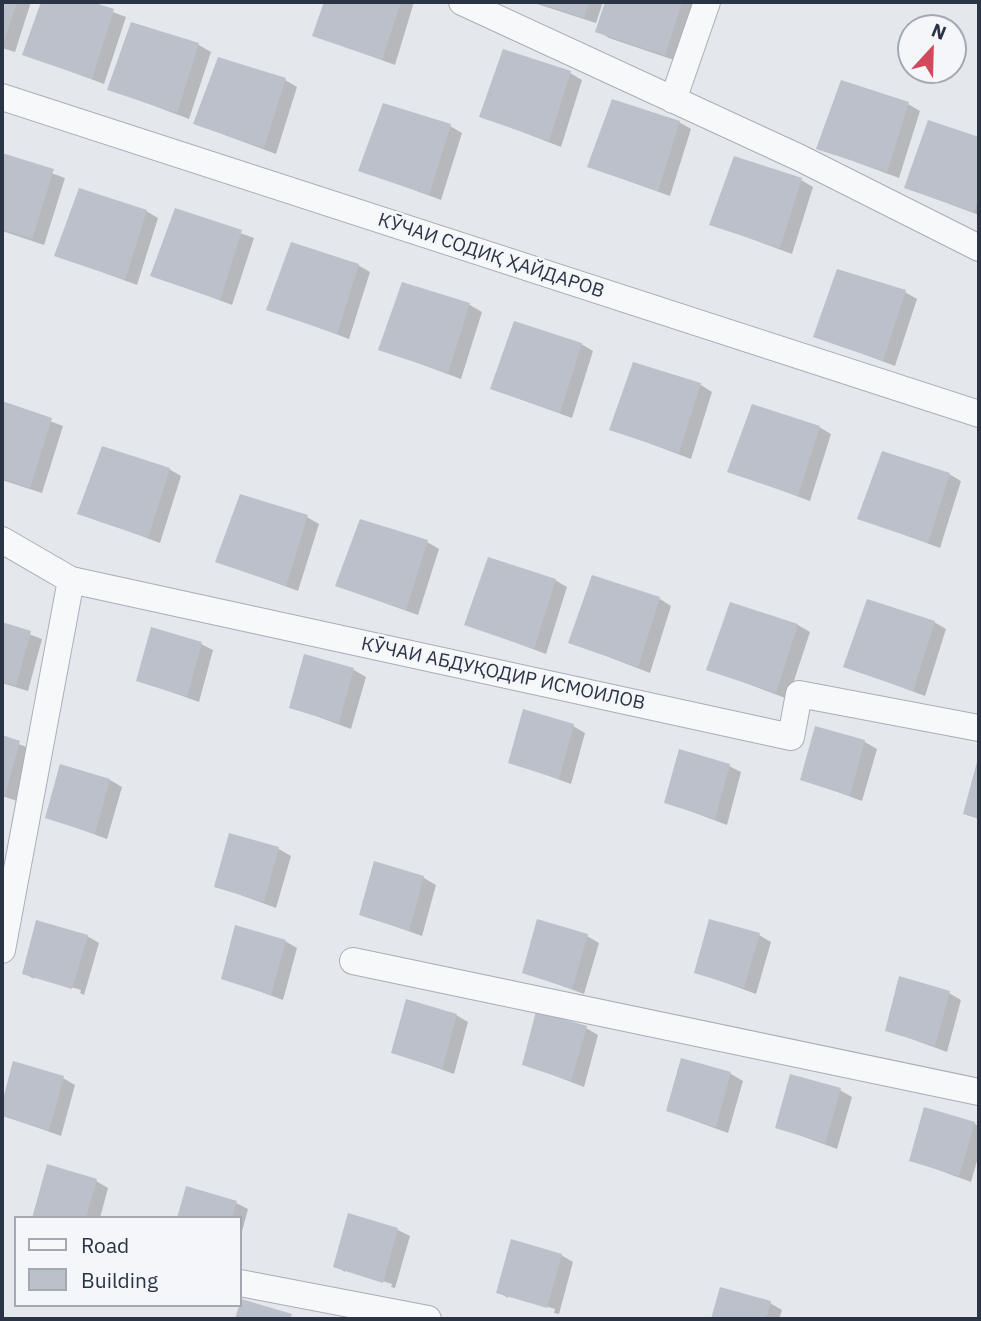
<!DOCTYPE html>
<html>
<head>
<meta charset="utf-8">
<style>
	body { margin:0 }
	#map { position:relative; width:981px; height:1321px; overflow:hidden; background:#e4e7ec; font-family:"IBM Plex Sans",sans-serif }
	canvas { display:block }
	.frame { position:absolute; inset:0; border:4px solid #2b3445; pointer-events:none }
	.legend { position:absolute; left:14px; top:1216px; width:228px; height:91px; box-sizing:border-box; background:#f4f6f9; border:2px solid #a4a8b1; margin:0; padding:9px 12px; list-style:none; font-size:21px; color:#2b3445 }
	.legend li { display:flex; align-items:center; gap:14px; height:35px }
	.legend b { width:35px; border:2px solid #a4a8b1 }
	.north { position:absolute; left:897px; top:14px; width:70px; height:70px; box-sizing:border-box; background:#f4f6f9; border:2px solid #a4a8b1; border-radius:50%; rotate:22deg; font-size:19px; font-weight:700; line-height:28px; text-align:center; color:#2b3445 }
	.north::after { content:''; display:block; margin:auto; width:24px; height:32px; background:#d1495b; clip-path:polygon(50% 0,100% 100%,50% 72%,0 100%) }
</style>
</head>
<body>
<div id="map">
<canvas width="981" height="1321"></canvas>
<div class="frame"></div>
<ul class="legend">
<li><b style="height:9px;background:#f7f8fa"></b>Road</li>
<li><b style="height:19px;background:#bbc0ca"></b>Building</li>
</ul>
<div class="north">N</div>
</div>
<script>
const c = document.querySelector('canvas').getContext('2d');
c.lineJoin = 'round';
function paint(path, color) {
  c.fillStyle = color;
  c.fill(path, 'evenodd');
}
function stroke(path, color, width, dash) {
  c.strokeStyle = color;
  c.lineWidth = width;
  c.lineCap = dash ? 'butt' : 'round';
  c.setLineDash(dash || []);
  c.stroke(path);
}
function label(font, color, halo, rows, align = 'center') {
  c.font = font + ' "IBM Plex Sans",sans-serif';
  c.lineWidth = 5;
  c.setLineDash([]);
  c.textBaseline = 'middle';
  c.strokeStyle = halo;
  c.fillStyle = color;
  for (const [text, x, y, turn = 0] of rows) {
    c.save();
    c.translate(x, y);
    c.rotate((+turn || 0) * Math.PI / 180);
    c.textAlign = isNaN(turn) ? turn : align;
    if (halo) c.strokeText(text, 0, 0);
    c.fillText(text, 0, 0);
    c.restore();
  }
}
paint(new Path2D(`
	M2 2H31L15 52 2 48Z
	M43 2H86L126 17 104 84 24 54Z
	M326 2H414L395 65 314 35Z
	M531 2H603L596 23 599 24 607 2H696L677 61 609 38 597 31 599 24Z
	M133 24 199 45 211 52 189 119 109 89Z
	M570 73 582 80 561 147 481 116Z
	M285 80 297 87 276 154 195 124Z
	M908 104 920 111 899 178 818 148Z
	M679 122 691 129 670 196 589 167Z
	M930 123 979 139V215L906 188Z
	M450 126 462 133 441 200 360 170Z
	M2 155 65 178 44 245 2 231Z
	M801 180 813 187 792 254 711 224Z
	M176 210 254 238 232 305 152 275Z
	M146 211 158 218 137 285 56 255Z
	M358 265 370 272 349 339 269 309Z
	M404 284 470 305 482 312 461 379 380 349Z
	M905 292 917 299 895 366 815 336Z
	M581 344 593 351 572 418 492 389Z
	M634 364 701 385 712 392 691 459 611 429Z
	M2 403 63 426 42 493 2 480Z
	M819 427 831 434 810 501 729 471Z
	M169 469 181 476 160 543 80 513Z
	M949 474 961 481 940 548 859 518Z
	M307 517 319 524 298 591 217 561Z
	M427 542 439 549 418 615 337 586Z
	M593 578 660 599 671 606 650 673 570 642Z
	M555 580 567 587 546 654 466 624Z
	M732 604 798 625 810 632 788 699 708 669Z
	M934 622 946 629 925 696 845 666Z
	M2 624 42 639 28 691 2 683Z
	M201 644 213 650 199 702 138 680Z
	M305 656 354 670 366 677 351 729 291 707Z
	M573 726 585 733 571 784 510 762Z
	M816 728 865 742 877 749 862 801 802 779Z
	M2 737 31 749 17 801 2 796Z
	M61 766 110 780 122 787 107 839 47 817Z
	M729 766 741 772 727 825 666 802Z
	M230 835 279 849 291 856 276 908 216 886Z
	M375 863 424 878 436 885 422 936 361 914Z
	M759 935 771 942 756 994 696 972Z
	M87 936 99 943 84 995 80 993 81 990 34 976V979L24 973Z
	M587 936 599 943 584 994 524 972Z
	M285 941 297 948 283 1000 223 978Z
	M949 993 961 1000 947 1052 887 1030Z
	M456 1015 468 1022 454 1074 393 1052Z
	M586 1028 598 1035 584 1087 524 1064Z
	M682 1060 731 1074 743 1081 728 1133 668 1111Z
	M15 1063 63 1078 75 1085 61 1136 2 1115Z
	M840 1090 852 1097 837 1149 777 1127Z
	M974 1123 979 1127V1154L971 1182 911 1160Z
	M48 1166 96 1181 108 1188 100 1218H33Z
	M236 1203 248 1209 240 1239V1218H179Z
	M349 1215 398 1230 410 1236 395 1288 391 1287 392 1284 345 1269V1272L335 1266Z
	M561 1255 573 1262 559 1314 554 1313 555 1309 508 1295V1298L498 1292Z
	M721 1289 770 1303 782 1310 779 1319H713Z`), '#0003');
paint(new Path2D(`
	M2 2H17L2 48Z
	M41 2H92L114 9 92 79 22 55Z
	M324 2H401L382 60 312 36Z
	M537 2H589L584 18Z
	M605 2H682L665 55 595 32Z
	M131 22 199 43 177 113 107 90Z
	M503 49 571 71 549 141 479 117Z
	M218 57 286 78 264 148 193 124Z
	M841 80 909 102 887 172 816 149Z
	M612 99 680 121 658 191 587 167Z
	M383 103 451 124 429 195 358 171Z
	M928 120 979 137V197L974 212 904 188Z
	M2 153 54 169 32 239 2 229Z
	M734 156 802 178 780 248 709 225Z
	M79 188 147 210 125 280 54 256Z
	M175 208 242 230 220 300 150 276Z
	M291 242 359 264 337 334 266 310Z
	M837 269 906 290 883 361 813 337Z
	M402 282 470 303 448 373 378 350Z
	M514 321 582 343 560 413 490 389Z
	M633 362 701 383 679 453 609 430Z
	M2 401 52 418 30 488 2 478Z
	M752 404 820 426 798 496 727 472Z
	M102 446 170 468 148 538 77 514Z
	M882 451 950 473 928 543 857 519Z
	M240 494 308 515 286 586 215 562Z
	M360 519 428 540 406 610 335 586Z
	M488 557 556 579 534 649 464 625Z
	M592 575 660 597 638 667 568 643Z
	M867 599 935 621 913 691 843 667Z
	M730 602 798 624 776 693 706 670Z
	M2 622 31 631 16 686 2 681Z
	M151 627 202 642 187 697 136 681Z
	M304 654 354 668 339 723 289 708Z
	M523 709 574 724 559 779 508 763Z
	M815 726 865 740 850 796 800 780Z
	M2 735 20 741 5 795 2 794Z
	M679 749 730 764 715 819 664 803Z
	M978 758 979 759V819L963 814Z
	M60 764 110 779 95 834 45 818Z
	M229 833 279 847 264 902 214 887Z
	M374 861 424 876 409 931 359 915Z
	M537 919 588 934 572 989 522 973Z
	M709 919 760 933 744 988 694 973Z
	M36 920 88 935 72 989 22 974Z
	M235 925 286 940 271 995 221 979Z
	M899 976 950 991 935 1046 885 1031Z
	M406 999 457 1014 442 1069 391 1053Z
	M536 1011 587 1026 571 1081 522 1065Z
	M681 1058 731 1072 716 1127 666 1111Z
	M13 1061 64 1076 49 1131 2 1116V1103Z
	M790 1074 841 1088 825 1143 775 1128Z
	M924 1107 975 1122 959 1176 909 1161Z
	M47 1164 97 1179 86 1218H32Z
	M186 1186 237 1201 232 1218H177Z
	M348 1213 398 1228 383 1283 333 1267Z
	M511 1239 562 1254 547 1308 496 1293Z
	M720 1287 771 1301 766 1319H711Z
	M241 1299 292 1314 290 1319H235Z`), '#bbc0ca');
const street = new Path2D(`
	M462 2 800 158 979 248
	M2 97 979 414
	M673 100 707 2
	M2 540 71 580 791 737 799 694 979 728
	M2 950 71 580
	M353 961 979 1092
	M240 1283 428 1319`);
stroke(street, '#a9aeb7', 28);
stroke(street, '#f7f8fa', 26);
label('19px', '#2b3445', '#f4f6f9', [
	["КӮЧАИ СОДИҚ ҲАЙДАРОВ",491,256,18],
	["КӮЧАИ АБДУҚОДИР ИСМОИЛОВ",503,674,12]
]);
</script>
</body>
</html>
